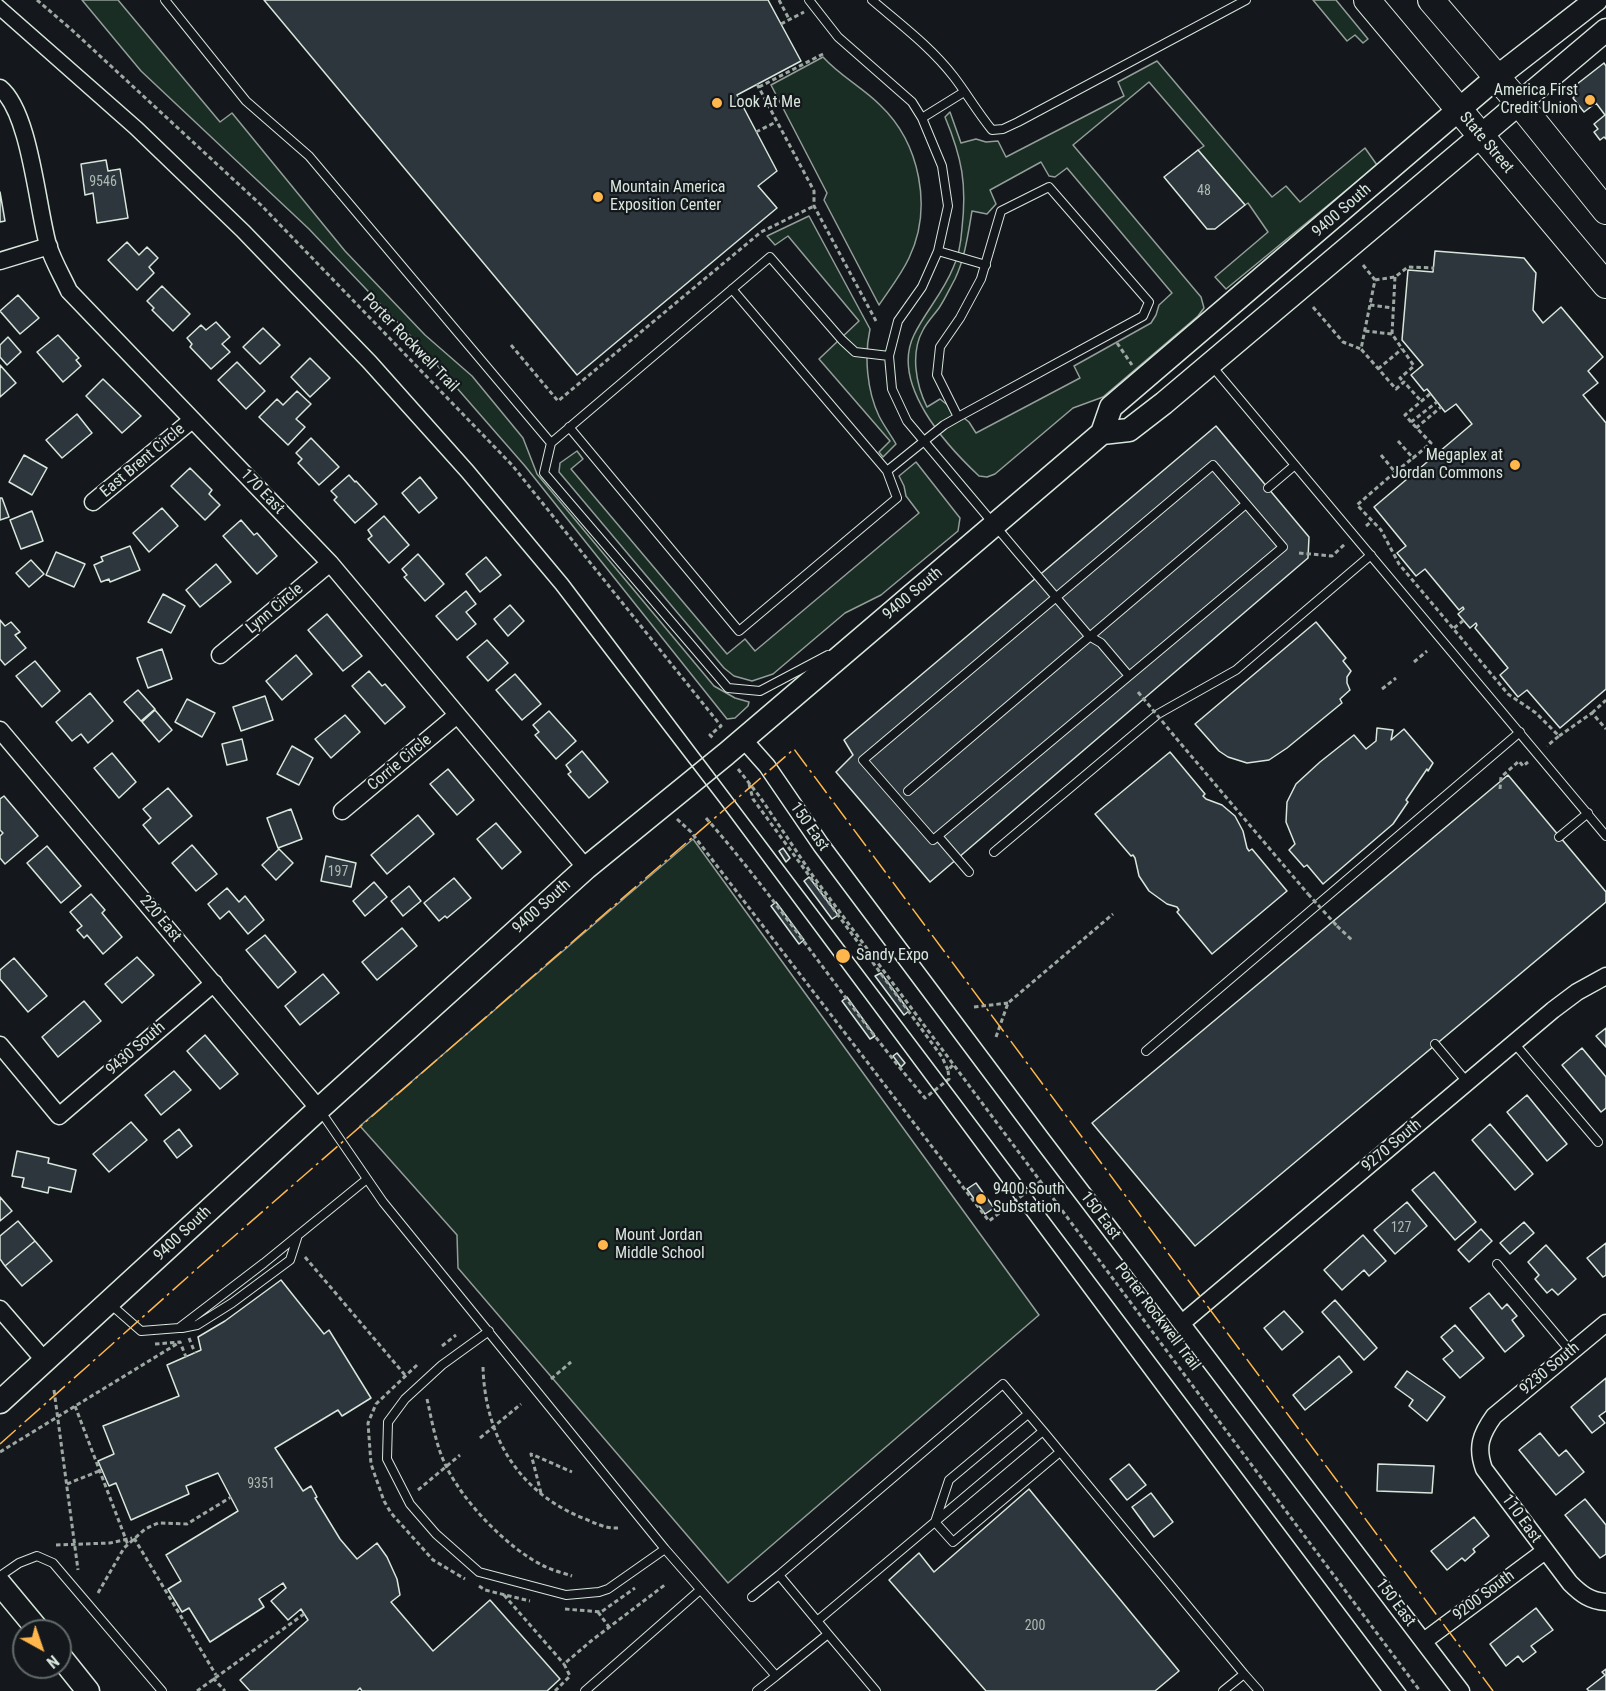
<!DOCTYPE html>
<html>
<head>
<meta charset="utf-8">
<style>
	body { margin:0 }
	#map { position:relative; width:1606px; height:1691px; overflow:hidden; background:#14181c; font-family:"Roboto Condensed",sans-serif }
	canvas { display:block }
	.north { position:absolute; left:12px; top:1619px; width:60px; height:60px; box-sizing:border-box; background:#14181c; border:2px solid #626a69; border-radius:50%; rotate:140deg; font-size:16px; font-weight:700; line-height:24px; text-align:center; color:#d8e6dc }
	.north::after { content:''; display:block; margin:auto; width:21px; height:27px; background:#ffb74d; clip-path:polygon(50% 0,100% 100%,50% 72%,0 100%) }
</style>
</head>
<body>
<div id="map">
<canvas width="1606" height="1691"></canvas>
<div class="north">N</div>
</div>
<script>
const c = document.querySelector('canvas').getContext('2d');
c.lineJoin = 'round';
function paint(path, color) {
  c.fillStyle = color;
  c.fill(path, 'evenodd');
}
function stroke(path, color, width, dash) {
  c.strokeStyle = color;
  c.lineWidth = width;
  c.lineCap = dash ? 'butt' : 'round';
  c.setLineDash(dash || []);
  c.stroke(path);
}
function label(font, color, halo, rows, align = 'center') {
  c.font = font + ' "Roboto Condensed",sans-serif';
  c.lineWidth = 4.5;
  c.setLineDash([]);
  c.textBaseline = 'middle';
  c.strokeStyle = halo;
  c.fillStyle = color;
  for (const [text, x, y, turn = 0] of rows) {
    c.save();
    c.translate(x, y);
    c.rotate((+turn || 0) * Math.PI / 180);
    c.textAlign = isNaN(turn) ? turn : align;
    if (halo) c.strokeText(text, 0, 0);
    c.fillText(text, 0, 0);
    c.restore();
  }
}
const green = new Path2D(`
	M82 0H118L220 122 232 113 345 251 425 335 472 376 523 438 537 474 714 686 735 698 749 702 748 706 735 718 727 719 525 466 422 348 309 229 141 71Z
	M1313 0H1336L1368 39 1363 43 1355 35 1347 41Z
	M823 57C840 76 862 87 880 105 920 143 933 208 909 258 901 275 889 290 879 305L824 200 827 193 771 85Z
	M1157 61 1272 197 1286 186 1300 202 1365 148 1377 165 1226 289 1215 277 1268 232 1248 203 1245 205 1198 150 1204 146 1149 82 1073 145 1201 297 1204 308 1198 316 1103 397 1073 408 995 474 987 477 979 476C946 445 890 384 914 335 925 312 943 293 953 268 959 256 961 242 962 228 967 184 962 158 945 117L950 112 961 143 976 139 986 142 998 141 1006 157 1124 96 1118 82ZM1041 162 1049 176 1055 177 1067 168 1172 293 1159 305 1156 315 1151 323 1074 366 1080 378 976 433 969 422 940 399 927 407C916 385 910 353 923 330 927 322 934 315 939 308 945 299 950 288 955 279 965 258 968 234 972 211L987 214 996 204 990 190Z
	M809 216 870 329C864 356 867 391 879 416 884 426 891 435 896 444L883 457 879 452 890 441 819 359 859 321 788 236 775 245 767 236Z
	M577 451 583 459 571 469 727 654 745 639 755 651 919 513 906 496 904 486 899 476 916 462 960 518 958 531 881 595 845 613 773 674 752 681 734 676 724 668 559 472 560 463Z
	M693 839 1039 1315 728 1583 458 1268 457 1235 360 1126Z`);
paint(green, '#1a2d24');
stroke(green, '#939e99', 1.5);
const building = new Path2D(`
	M264 0H768L801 61 737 95 777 171 758 186 777 208 577 375Z
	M1604 63 1606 66V139L1604 137 1600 140 1594 132 1598 129 1594 124 1605 115 1596 103 1584 112 1573 98 1577 94 1572 88Z
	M1198 150 1245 205 1215 229H1207L1164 177Z
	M106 160 108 171 120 169 128 218 97 223 93 193 85 195 81 164Z
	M0 192 5 221 0 222Z
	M127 242 139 255 147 247 158 258 149 267 154 273 137 290 108 260Z
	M1435 251 1524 258 1536 273 1533 310 1543 323 1561 307 1603 357 1588 371 1598 383 1583 395 1606 423V689L1560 728 1527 690 1518 697 1500 675 1508 668 1475 628 1477 625 1476 623 1470 628 1458 614 1464 609 1463 607 1459 610 1425 569 1416 576 1397 553 1406 546 1374 507 1472 424 1456 404 1445 412 1427 389 1424 391 1411 375 1423 365 1402 340 1408 270 1433 272Z
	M162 286 190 314 173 331 152 310 154 308 147 301Z
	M18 295 39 318 20 334 0 311Z
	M216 322 230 337 222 344 230 352 211 369 190 347 192 344 187 338 201 325 206 330Z
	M263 328 280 345 260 364 243 347Z
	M58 335 79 358 76 360 81 366 63 382 37 352Z
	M8 337 21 352 7 365 0 357V345Z
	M310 358 330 378 310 397 291 377Z
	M237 362 265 391 246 409 218 380Z
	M0 365 16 383 0 397Z
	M103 379 141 416 122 433 86 396Z
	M297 391 311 404 296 419 305 427 288 445 259 417 277 399 283 405Z
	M77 414 92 433 62 458 46 440Z
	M1216 426 1309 537 1308 558 930 882 836 772 853 755 844 740Z
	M311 438 339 467 319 485 298 463 302 459 296 453Z
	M24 455 47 468 32 495 9 482Z
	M190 468 212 490 209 494 220 505 205 520 171 486Z
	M349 475 355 482 356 481 377 504 355 523 334 500 337 497 331 491Z
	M420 477 437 498 419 513 402 493Z
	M0 498H2L9 517 0 520Z
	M162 508 178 526 149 552 133 533Z
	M32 511 43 541 21 549 10 520Z
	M384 516 409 545 389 563 368 539 372 536 368 530Z
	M241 520 254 535 257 533 277 556 257 574 223 536Z
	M130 546 140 570 110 582 109 579 101 582 94 565 103 561 101 557Z
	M56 552 85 564 74 587 46 575Z
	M418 554 444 584 425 601 404 577 407 575 402 569Z
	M486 557 501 575 480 592 466 574Z
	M31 560 44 574 29 587 16 573Z
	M216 564 231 582 200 607 186 590Z
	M466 591 476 604 466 612 476 624 457 640 436 616Z
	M163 594 185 606 171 633 148 622Z
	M510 605 524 621 508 636 494 619Z
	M327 614 362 656 343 671 308 630Z
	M0 620 5 626 11 622 20 632 15 635 26 648 5 665 0 659Z
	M1316 622 1346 658 1343 661 1351 671 1347 677V683L1350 690 1340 699 1342 703 1287 748 1269 760 1247 763 1228 757 1219 751 1195 724Z
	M487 640 508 663 488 681 467 657Z
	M162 649 172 679 148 688 137 658Z
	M296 655 312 674 282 700 266 681Z
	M35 661 60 691 42 707 16 676Z
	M369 671 382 686 385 684 405 707 385 724 352 686Z
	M515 674 541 704 522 720 496 690Z
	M138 690 155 709 141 721 124 702Z
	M90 693 113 721 88 743 81 734 72 741 56 722Z
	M265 696 273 720 241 731 233 707Z
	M187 699 215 713 202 737 175 722Z
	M155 710 172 730 159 742 142 722Z
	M549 711 576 741 556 759 535 735 539 732 533 725Z
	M345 715 360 732 331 758 315 739Z
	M1377 728 1393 730 1391 740 1404 729 1433 763 1428 771 1427 769 1406 800 1408 802 1393 824 1323 884 1307 865 1304 867 1289 850 1295 844 1286 822 1287 802 1296 784 1320 762 1354 735 1366 749 1376 741Z
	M242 739 247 760 227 765 222 744Z
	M292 746 313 758 299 785 277 774Z
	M582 751 608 782 589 798 568 774 571 772 566 765Z
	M1170 752 1205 794 1203 796 1206 799 1222 805 1235 816 1243 831 1247 848 1249 851 1252 849 1287 891 1212 954 1177 912 1179 910 1177 907 1167 904 1149 891 1139 876 1135 858 1133 855 1131 856 1095 814Z
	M112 753 136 782 119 798 94 768Z
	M448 769 474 800 457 815 430 784Z
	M1508 775 1606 892V902L1195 1246 1092 1123Z
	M168 788 192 816 159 844 143 825 151 818 143 809Z
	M4 796 38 836 5 864 0 858V836L3 833 0 830V799Z
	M291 809 302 839 278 848 267 818Z
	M418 815 434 834 387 874 371 855Z
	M496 823 521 852 502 869 477 839Z
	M192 845 217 874 196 891 172 863Z
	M47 846 81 886 61 903 27 863Z
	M783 848 790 858 786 862 779 851Z
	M279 849 293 863 276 880 262 865Z
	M326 856 356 863 351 887 321 881Z
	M809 877 838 915 832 919 804 881Z
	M454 878 471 898 447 918 445 916 439 921 424 903Z
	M374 882 387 897 365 916 353 901Z
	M409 886 421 901 403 916 391 901Z
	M227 888 239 902 245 896 264 920 248 934 229 911 220 919 208 904Z
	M91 894 105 910 102 913 122 937 103 954 87 935 84 938 77 930 82 926 70 912Z
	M776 902 804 940 799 944 771 906Z
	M402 928 417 946 377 980 362 962Z
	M265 935 296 972 278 988 246 950Z
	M137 957 154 975 122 1003 105 984Z
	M14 958 47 996 28 1012 0 979V970Z
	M881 973 909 1011 904 1015 875 976Z
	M323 974 339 993 300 1025 285 1006Z
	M847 997 875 1036 870 1039 842 1001Z
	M84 1001 101 1021 58 1057 42 1037Z
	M1606 1028V1047L1596 1036Z
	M205 1035 238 1074 220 1089 187 1051Z
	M1582 1048 1606 1077V1108L1601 1112 1562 1065Z
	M897 1053 905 1063 901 1067 893 1056Z
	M174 1071 191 1090 161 1115 145 1095Z
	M1527 1095 1567 1144 1547 1161 1507 1112Z
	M131 1122 147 1140 109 1172 93 1154Z
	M1490 1124 1533 1174 1515 1190 1472 1140Z
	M179 1129 192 1146 177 1158 164 1141Z
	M17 1151 49 1158 48 1163 76 1170 71 1192 49 1187 48 1193 22 1187 24 1178 12 1176Z
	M1434 1172 1476 1222 1455 1240 1412 1190Z
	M976 1183 994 1208 985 1214 967 1189Z
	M0 1197 12 1211 0 1221Z
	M1407 1202 1427 1226 1395 1254 1374 1230Z
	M18 1221 35 1241 5 1266 0 1259V1236Z
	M1524 1222 1534 1233 1510 1254 1500 1243Z
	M1481 1229 1492 1241 1469 1262 1458 1250Z
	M1363 1235 1386 1261 1369 1276 1364 1270 1342 1290 1324 1270Z
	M35 1241 52 1261 22 1286 5 1266Z
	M1606 1243V1275L1603 1277 1587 1258Z
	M1546 1245 1576 1279 1558 1295 1552 1289 1547 1293 1535 1279 1539 1275 1528 1262Z
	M281 1280 324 1334 329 1330 371 1398 342 1416 338 1410 275 1448 303 1491 311 1486 317 1497 315 1498 340 1539 357 1559 377 1543 387 1557 397 1579 400 1595 391 1602 433 1651 490 1600 560 1679 547 1691H362L360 1688 357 1691H250L240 1680 308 1620 301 1609 288 1620 271 1601 286 1588 283 1583 259 1599 264 1607 210 1642 189 1608 182 1612 168 1589 181 1581 166 1555 238 1511 218 1473 186 1486 189 1494 131 1520 116 1483 109 1486 98 1461 114 1454 103 1426 179 1396 167 1365 201 1350 198 1337 225 1321Z
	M1489 1293 1502 1309 1507 1304 1517 1316 1512 1320 1524 1336 1505 1352 1470 1308Z
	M1335 1300 1377 1348 1364 1360 1322 1312Z
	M1284 1311 1303 1332 1282 1350 1264 1328Z
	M1455 1325 1484 1358 1460 1378 1443 1359 1453 1351 1441 1337Z
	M1339 1356 1352 1372 1305 1410 1293 1395Z
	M1407 1371 1445 1397 1427 1421 1409 1406 1413 1400 1395 1387Z
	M1606 1378V1411L1599 1416 1605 1423 1592 1433 1571 1407Z
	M1540 1433 1559 1456 1566 1450 1584 1472 1556 1495 1519 1450Z
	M1129 1464 1146 1485 1127 1500 1110 1479Z
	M1378 1464 1434 1466 1432 1493 1377 1491Z
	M1029 1489 1179 1671 1155 1691H986L889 1580 919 1553 934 1572Z
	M1151 1493 1173 1522 1154 1537 1132 1507Z
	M1585 1499 1606 1525V1554L1600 1558 1565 1515Z
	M1474 1517 1489 1536 1473 1549 1475 1552 1465 1561 1462 1558 1447 1570 1431 1551Z
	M1536 1608 1553 1630 1531 1646 1536 1652 1523 1662 1518 1656 1506 1666 1490 1644Z
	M1606 1669V1691H1589L1587 1689 1605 1675 1602 1672Z`);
paint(building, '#2c363c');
stroke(building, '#d8e6dc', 1.5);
const lane = new Path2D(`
	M165 0 246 101 309 156 551 443 544 473 728 688 760 691 828 655
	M809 0 838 37 912 102 922 118 942 166 948 206 938 251 922 287 898 321 889 356 892 389 907 421 1019 554 1089 636 1101 643 1129 676 1283 547 1213 465 863 760 933 840 1129 676
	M872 0C900 24 931 47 954 77 967 94 978 113 992 130L1003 129 1018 122 1246 0
	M922 118 964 92
	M938 251 986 265
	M732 289 887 471
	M1211 365 1606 836
	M569 427 739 631 897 498 887 471 944 425 958 417 1143 316 1149 302 1049 187 1001 211 981 279 960 318 940 347 937 375 958 417
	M551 443 770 257 842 340 855 352 889 356
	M1268 488 1295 465
	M908 791 1246 504
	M938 836 969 872
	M1559 837 1588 813
	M994 852 1158 714 1236 670 1371 555
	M1514 1043 1598 1142
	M1435 1044 1467 1082
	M1146 1051 1520 732
	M319 1109 383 1202 665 1549 776 1676 757 1691
	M1497 1264 1571 1352
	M109 1303 141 1331 179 1328 264 1263 367 1179
	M182 1328 197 1325 232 1303 290 1260 297 1238
	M489 1331 442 1365 405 1399 388 1422 387 1459 410 1504 436 1534 479 1572 566 1595 599 1592 608 1589 665 1549
	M1028 1414 949 1480 935 1522 953 1542 1060 1452
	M1043 1431 1244 1674
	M0 1576 19 1563 37 1556 53 1563 162 1691
	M752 1597 779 1575
	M817 1621 1043 1431 1003 1384 779 1575 828 1634
	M776 1676 828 1634 876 1691
	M585 1691 700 1590
	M1223 1691 1244 1674 1259 1691`);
const street = new Path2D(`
	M0 88C30 112 37 206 48 245 53 261 62 276 69 291L330 563 586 868
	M0 261 49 246
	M93 502 192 420
	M220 655 330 563
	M0 730 319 1109
	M743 739 767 766 821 845 1042 1140 1461 1691
	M342 811 457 715
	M0 1045 59 1116 214 983
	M0 1309 45 1361
	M1182 1323 1553 1010 1577 992 1606 976
	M1606 1323 1494 1416C1481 1434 1476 1447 1484 1469L1570 1583C1581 1594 1590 1601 1606 1602
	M1424 1641 1545 1551`);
const secondary = new Path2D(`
	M1102 433 1129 430 1164 403 1606 30
	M0 1402 319 1109 586 868 726 754 1102 433 1111 407 1497 77 1596 0
	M0 1584 39 1631
	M60 1656 88 1691`);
const primary = new Path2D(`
	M1367 0 1606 285
	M1431 0 1519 103 1606 211`);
stroke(lane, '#d8e6dc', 10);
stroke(street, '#d8e6dc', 19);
stroke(secondary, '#d8e6dc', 25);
stroke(primary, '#d8e6dc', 28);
stroke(new Path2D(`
	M37 0 72 30 261 205 512 465 721 726 710 735 713 738
	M779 0 789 19
	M781 24 804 12
	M757 84 814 191V206L876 321
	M759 87 823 54
	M756 132 776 122
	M1363 265 1375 280 1361 349 1396 389 1404 382 1421 401
	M1395 277 1392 334 1414 366 1400 378 1404 382
	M1375 280 1395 277 1408 267 1434 268
	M1370 305 1393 308
	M1313 307 1343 342 1361 349
	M1365 331 1392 334
	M1117 343 1132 365
	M511 345 558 401 761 232 814 206
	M1378 369 1402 349
	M1411 422 1405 415 1430 394
	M1416 428 1441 407
	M1398 441 1413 458 1431 443 1411 422 1437 402
	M1381 455 1395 472 1413 458
	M1395 472 1357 505 1381 530 1399 564 1508 694 1536 713 1559 736 1547 746
	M1366 526 1372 521
	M1299 553 1332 556 1345 544
	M1454 628 1464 620
	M1414 662 1427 651
	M1382 689 1396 678
	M1592 713 1606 700
	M1559 736 1592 713 1606 729
	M1176 738 1308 894
	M738 769 760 797 813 876 1420 1691
	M749 784 753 799 942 1057 948 1070
	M1500 789 1501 777 1519 761 1523 766 1528 762
	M706 818C784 907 848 1008 925 1098L949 1079 948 1070 953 1065
	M677 819 691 832 989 1221 1041 1181
	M1337 926 1353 941
	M974 1007 1008 1003
	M996 1037 1008 1003 1113 914
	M305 1257 405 1375
	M189 1338 195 1353
	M155 1344 180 1342 186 1357
	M442 1346 456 1335
	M417 1365 376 1404 368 1423 371 1464 384 1501 391 1513 433 1560 465 1579
	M483 1367C485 1436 518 1492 583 1518 595 1523 606 1529 618 1528
	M551 1379 571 1362
	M54 1390 78 1570
	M427 1399C432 1421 436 1446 446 1466 464 1503 509 1550 546 1567 554 1571 564 1573 572 1576
	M75 1406 128 1545
	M480 1438 521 1404
	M0 1452 180 1342
	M67 1484 99 1471
	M418 1490 460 1455
	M541 1493 531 1454 572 1472
	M134 1538 216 1675
	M56 1545 110 1543 132 1538
	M479 1586 485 1590 530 1601
	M98 1593 124 1548 145 1529 158 1523 187 1524 231 1497
	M504 1595 564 1664
	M565 1609 601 1612 635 1588
	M598 1612 609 1627
	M213 1678 225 1691
	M197 1691 304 1614
	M555 1691 570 1676 564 1664 591 1641 666 1584`), '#9da8a2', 3, [4.5, 3]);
stroke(lane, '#14181c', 8);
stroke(street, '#14181c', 16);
stroke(secondary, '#14181c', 22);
stroke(primary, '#14181c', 26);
stroke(new Path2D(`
	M2 0 142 123 249 226 376 357 473 466 568 580 1406 1691
	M0 18 130 133 237 236 364 368 462 477 556 589 721 804 1381 1691`), '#d8e6dc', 1.5);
stroke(new Path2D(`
	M1138 692 1176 738
	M1308 894 1337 926`), '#9da8a2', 3, [4.5, 3]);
stroke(new Path2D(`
	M0 1444 200 1266 794 749 1493 1691`), '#ffb74d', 1.5, [21, 4.5, 3, 4.5]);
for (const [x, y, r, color] of [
	[1590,100,6,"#ffb74d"],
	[717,103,6,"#ffb74d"],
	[598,197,6,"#ffb74d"],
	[1515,465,6,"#ffb74d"],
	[843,956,8,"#ffb74d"],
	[981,1199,6,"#ffb74d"],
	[603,1245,6,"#ffb74d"]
]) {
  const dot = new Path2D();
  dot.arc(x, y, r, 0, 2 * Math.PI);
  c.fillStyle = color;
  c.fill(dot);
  stroke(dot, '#14181c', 2);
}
label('14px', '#adbab4', null, [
	["9546",103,182],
	["48",1204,191],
	["197",338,872],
	["127",1401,1228],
	["9351",261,1484],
	["200",1035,1626]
]);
label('16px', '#d8e6dc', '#14181c', [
	["America First",1578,91,"right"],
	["Credit Union",1578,109,"right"],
	["Look At Me",729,103],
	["Mountain America",610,188],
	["Exposition Center",610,206],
	["Megaplex at",1503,456,"right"],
	["Jordan Commons",1503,474,"right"],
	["Sandy Expo",856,956],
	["9400 South",993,1190],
	["Substation",993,1208],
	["Mount Jordan",615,1236],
	["Middle School",615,1254]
], 'left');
label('16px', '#d8e6dc', '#14181c', [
	["State Street",1486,143,50],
	["9400 South",1342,211,-41],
	["Porter Rockwell Trail",410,343,46],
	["East Brent Circle",143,461,-40],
	["170 East",262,492,46],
	["9400 South",913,594,-40],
	["Lynn Circle",275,609,-40],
	["Corrie Circle",400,763,-40],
	["150 East",809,827,55],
	["9400 South",542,907,-42],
	["220 East",160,919,50],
	["9430 South",136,1049,-41],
	["9270 South",1392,1146,-40],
	["150 East",1100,1216,53],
	["9400 South",183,1234,-43],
	["Porter Rockwell Trail",1157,1317,53],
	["9230 South",1550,1369,-40],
	["110 East",1521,1519,54],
	["9200 South",1484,1596,-37],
	["150 East",1395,1603,53]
]);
</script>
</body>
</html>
